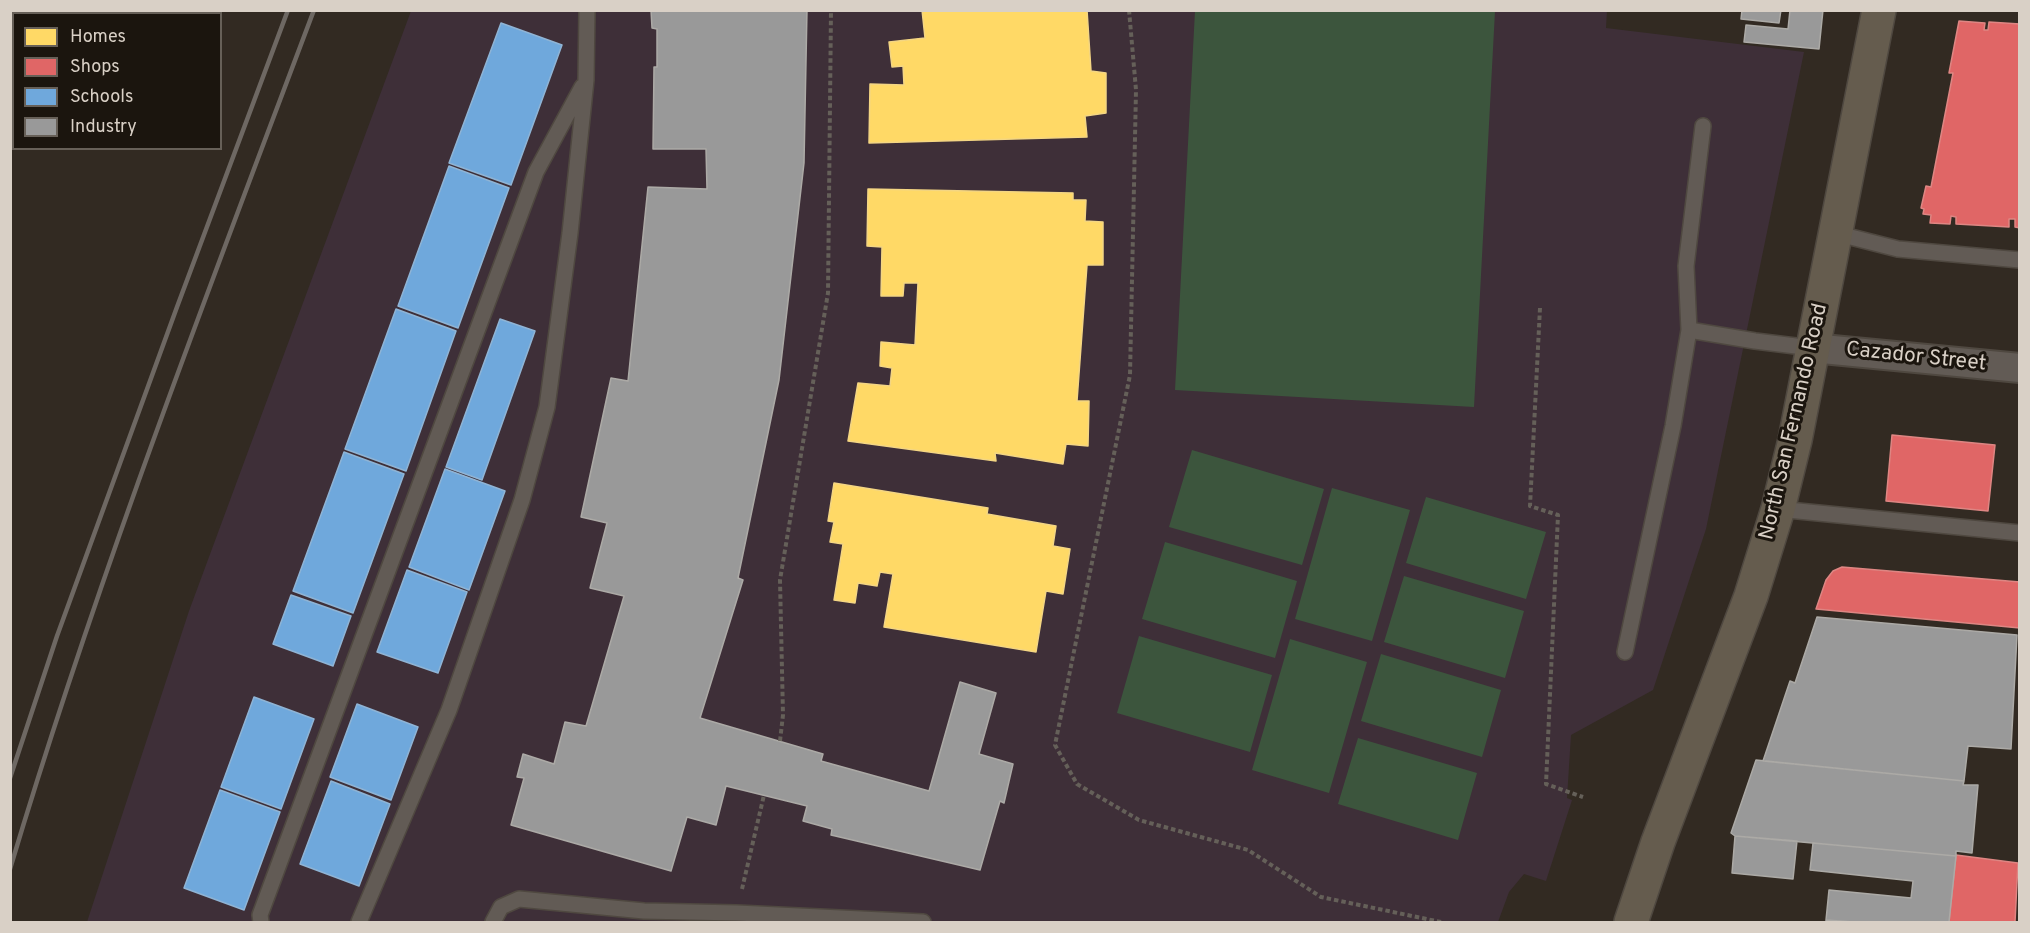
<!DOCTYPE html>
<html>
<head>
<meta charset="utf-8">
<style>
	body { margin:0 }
	#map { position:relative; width:2030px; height:933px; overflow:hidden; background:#322a22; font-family:Overpass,sans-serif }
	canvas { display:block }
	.frame { position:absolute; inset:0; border:12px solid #d9d0c6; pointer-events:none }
	.legend { position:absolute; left:12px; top:12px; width:210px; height:138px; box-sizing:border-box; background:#1b150e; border:2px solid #676058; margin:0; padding:8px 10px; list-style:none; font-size:18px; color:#d9d0c6 }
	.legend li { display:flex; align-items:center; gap:12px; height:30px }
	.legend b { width:30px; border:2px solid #676058 }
</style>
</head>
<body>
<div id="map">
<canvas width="2030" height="933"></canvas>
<div class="frame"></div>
<ul class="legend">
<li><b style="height:16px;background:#ffd966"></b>Homes</li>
<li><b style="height:16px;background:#e06666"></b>Shops</li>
<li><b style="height:16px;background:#6fa8dc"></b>Schools</li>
<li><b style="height:16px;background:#999"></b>Industry</li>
</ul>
</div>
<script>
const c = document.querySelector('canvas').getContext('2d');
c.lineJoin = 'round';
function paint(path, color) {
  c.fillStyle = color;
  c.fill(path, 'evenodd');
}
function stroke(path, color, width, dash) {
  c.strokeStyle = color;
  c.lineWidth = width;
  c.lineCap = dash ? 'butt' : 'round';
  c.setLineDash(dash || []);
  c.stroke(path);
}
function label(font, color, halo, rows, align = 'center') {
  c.font = font + ' Overpass,sans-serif';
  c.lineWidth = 6;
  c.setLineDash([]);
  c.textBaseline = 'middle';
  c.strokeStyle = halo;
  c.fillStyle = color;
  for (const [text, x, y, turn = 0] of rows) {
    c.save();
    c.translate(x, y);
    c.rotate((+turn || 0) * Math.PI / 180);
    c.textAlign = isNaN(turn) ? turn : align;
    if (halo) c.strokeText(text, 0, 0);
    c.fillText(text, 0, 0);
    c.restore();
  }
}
paint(new Path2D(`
	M1607 10 1606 28 1804 52 1706 529 1653 690 1571 735 1567 798 1572 800 1546 881 1524 874 1509 892 1498 922H87L189 611 411 11Z`), '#3e2f38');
paint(new Path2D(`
	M1195 11H1495L1474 407 1175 390Z
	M1192 450 1324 489 1302 565 1169 527Z
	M1332 488 1410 510 1372 641 1295 619Z
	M1426 497 1546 532 1526 599 1406 563Z
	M1165 542 1297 581 1275 658 1142 619Z
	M1404 576 1524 611 1505 678 1384 642Z
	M1139 636 1272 675 1250 752 1117 713Z
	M1290 639 1367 662 1329 793 1252 770Z
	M1381 654 1501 690 1482 757 1361 721Z
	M1358 738 1477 773 1458 840 1338 804Z`), '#3c553d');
const homes = new Path2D(`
	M922 10H1087L1091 71 1106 73V113L1085 116 1087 137 869 143 870 84 904 85 903 66 892 67 889 42 925 38Z
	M868 189 1073 193V200H1086L1085 221 1103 222V265H1087L1077 401H1089L1088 446 1066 444 1063 464 995 453 996 461 848 441 858 383 890 386 892 368 880 366 881 342 915 345 918 283H904L903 296H881L882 247 867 246Z
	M834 483 988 508 987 514 1056 526 1053 546 1070 549 1063 594 1046 591 1036 652 884 627 893 574 880 572 877 586 858 583 855 603 834 600 843 544 830 542 834 522 828 521Z`);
paint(homes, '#ffd966');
stroke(homes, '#f4d683', 1.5);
const shops = new Path2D(`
	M1959 21 1985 23 1984 30H1988L1989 22 2020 24V228L2015 227V219H2009V227L1956 224V217L1951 216 1950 224 1930 223 1931 215 1923 214 1924 209 1921 208 1926 186 1931 187 1953 73H1949Z
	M1892 435 1995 445 1988 511 1886 501Z
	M1842 567 2020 582V628L1816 609 1826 580 1833 571Z
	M1956 855 2018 863 2015 922H1949Z`);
paint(shops, '#e06666');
stroke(shops, '#de8683', 1.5);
const schools = new Path2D(`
	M501 23 562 45 511 185 449 163Z
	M449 166 509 188 458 328 398 306Z
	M396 309 456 331 406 471 345 449Z
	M500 319 535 331 482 480 446 467Z
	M344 452 404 474 353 613 293 591Z
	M445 469 505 491 469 590 409 567Z
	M407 570 467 592 438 673 377 652Z
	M291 595 351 616 333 666 273 644Z
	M254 697 314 719 281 809 221 787Z
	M357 704 418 727 391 800 330 777Z
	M331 781 390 804 359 886 300 864Z
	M220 790 280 812 244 910 184 888Z`);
paint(schools, '#6fa8dc');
stroke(schools, '#8fb4d5', 1.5);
const industry = new Path2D(`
	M651 10H807L804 163 779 380 738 578 743 580 700 718 823 754 821 761 929 791 960 682 996 693 979 754 1013 764 1004 803 1000 801 980 870 831 835 832 829 803 821 807 806 726 786 716 825 687 817 671 871 511 825 524 778 517 777 523 754 554 764 565 722 586 726 624 596 590 588 607 523 581 517 611 378 628 381 648 187 707 189 706 149H653L654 67H657V29L652 28Z
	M1742 10H1781L1779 23 1741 19Z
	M1790 10H1823L1819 49 1744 42 1746 25 1788 29Z
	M1817 617 2017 635 2011 749 1968 746 1964 781 1763 761 1790 681 1795 683Z
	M1756 760 1964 781 1963 785H1978L1972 853 1956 851V856L1735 836 1731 833Z
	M1735 836 1797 841 1793 879 1732 873Z
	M1813 843 1956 856 1949 922H1853L1826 920 1829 890 1911 898 1913 881 1810 870Z
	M1826 920 1853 922H1826Z`);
paint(industry, '#999');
stroke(industry, '#acaaa6', 1.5);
const service = new Path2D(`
	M1835 233 1898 249 2020 260
	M1689 330 1686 266 1703 126
	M1778 509 2020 533
	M1625 652 1673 426 1689 330 1755 341 1812 348
	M261 922 260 915 536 172 582 87
	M359 922 449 710 522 500 547 407 570 233 586 80 587 10
	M493 922 501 907 519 899 644 911 737 913 923 922`);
const minor = new Path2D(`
	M1812 348 2020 368`);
const primary = new Path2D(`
	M1631 922 1658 842 1751 596 1778 509 1795 440 1879 10`);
stroke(service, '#4f4840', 18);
stroke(minor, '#4f4840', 32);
stroke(primary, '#4f4840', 36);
stroke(new Path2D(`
	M1129 10 1136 90 1130 375 1055 745 1077 784 1139 820 1248 850 1321 897 1441 922
	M1540 308 1530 506 1558 515 1546 784 1583 797
	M780 741 783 715 780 580 828 293 831 10
	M742 889 764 795`), '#656059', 4, [4.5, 3]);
stroke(service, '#625b55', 15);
stroke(minor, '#625b55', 28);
stroke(primary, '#655c4e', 33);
stroke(new Path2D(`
	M10 778 57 636 177 307 288 10
	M10 869C97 578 207 294 314 10`), '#6e6863', 4.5);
label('21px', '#d9d0c6', '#1b150e', [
	["Cazador Street",1916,358,6],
	["North San Fernando Road",1795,422,-77]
]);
</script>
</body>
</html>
